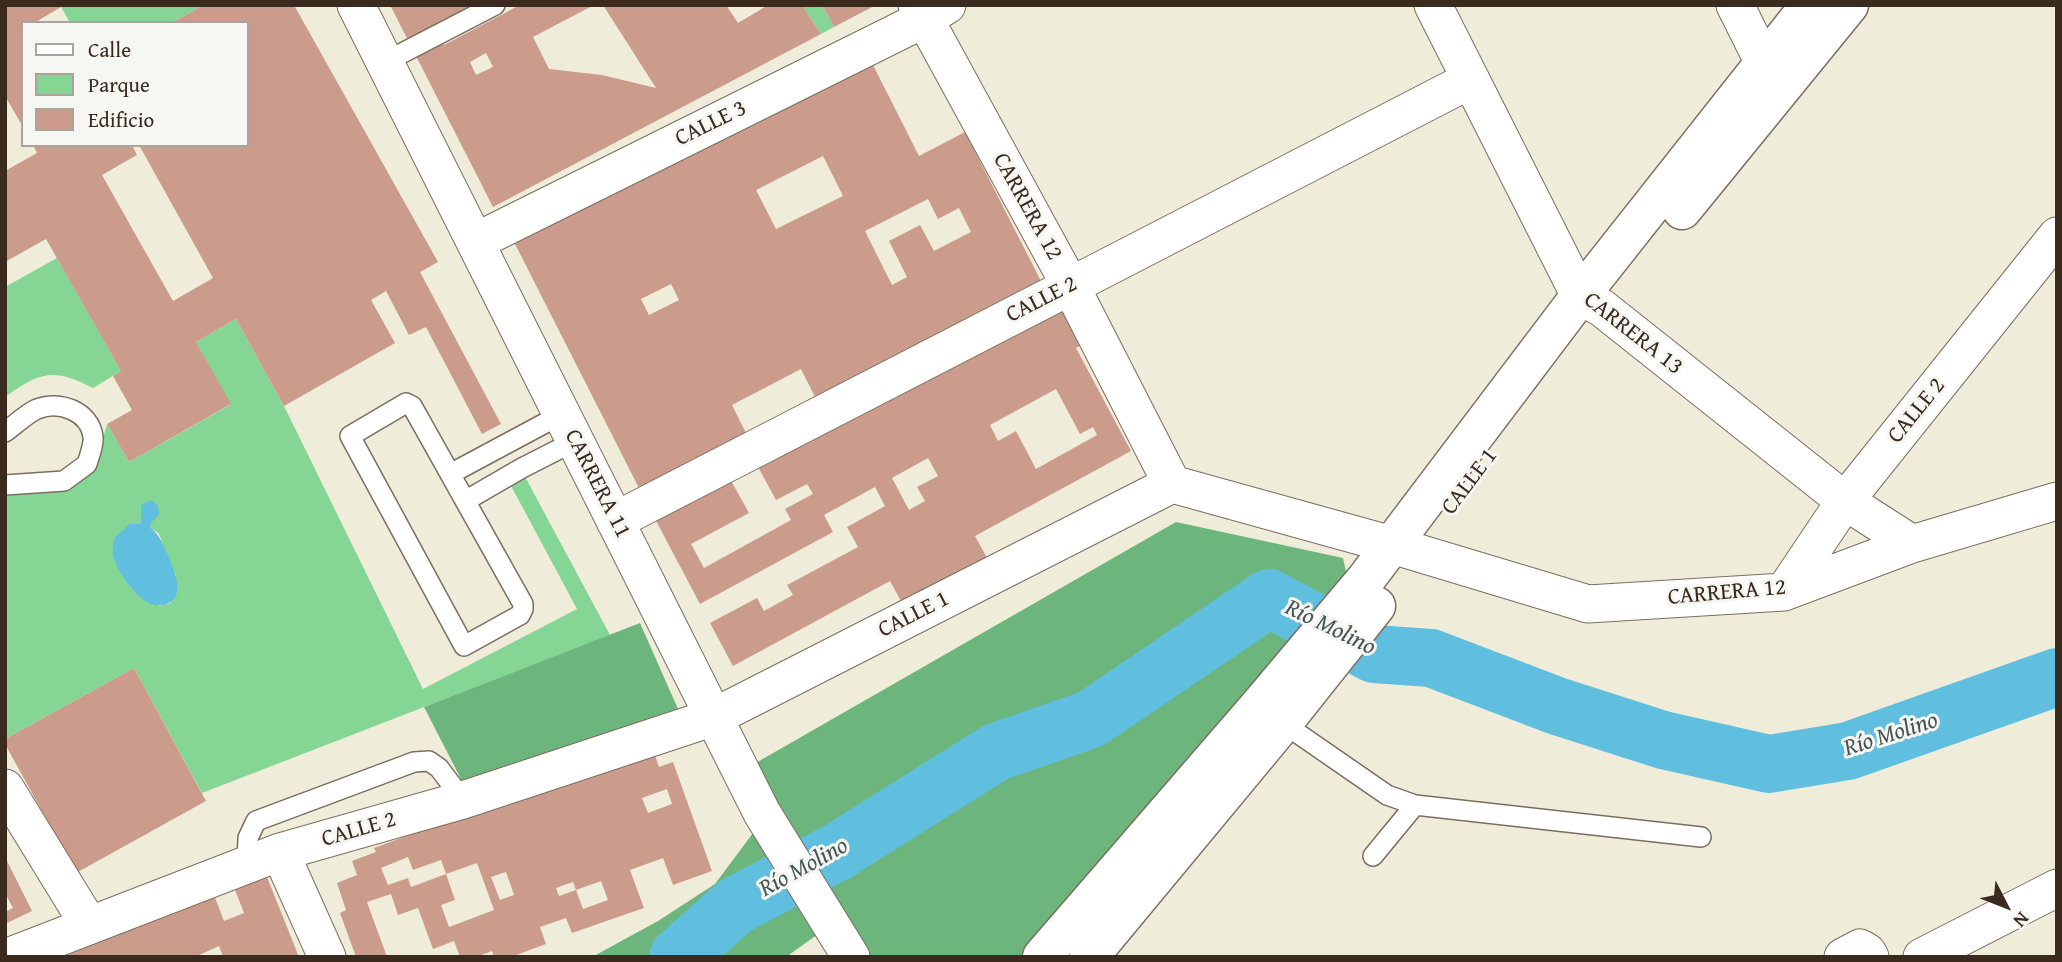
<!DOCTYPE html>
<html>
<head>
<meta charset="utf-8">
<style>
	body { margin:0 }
	#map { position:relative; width:2062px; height:962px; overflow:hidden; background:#f0ecda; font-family:"Gentium Book Plus",serif }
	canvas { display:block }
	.frame { position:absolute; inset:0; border:7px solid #3b2a1e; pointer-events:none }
	.legend { position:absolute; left:21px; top:21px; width:228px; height:126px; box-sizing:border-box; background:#f6f6f2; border:2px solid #aba49d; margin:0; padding:9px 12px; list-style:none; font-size:21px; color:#3b2a1e }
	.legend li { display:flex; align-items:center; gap:14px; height:35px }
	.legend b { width:35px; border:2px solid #aba49d }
	.north { position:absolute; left:1971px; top:871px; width:70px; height:70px; -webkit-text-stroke:5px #f6f6f2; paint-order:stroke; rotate:132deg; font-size:19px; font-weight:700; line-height:28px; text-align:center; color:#3b2a1e }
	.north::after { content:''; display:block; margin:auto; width:24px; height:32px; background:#3b2a1e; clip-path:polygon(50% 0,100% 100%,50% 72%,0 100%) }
</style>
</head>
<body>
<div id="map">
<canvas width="2062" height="962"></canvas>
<div class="frame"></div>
<ul class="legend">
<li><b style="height:9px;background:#fff"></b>Calle</li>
<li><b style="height:19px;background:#85d594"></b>Parque</li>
<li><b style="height:19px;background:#cb9c8c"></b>Edificio</li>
</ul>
<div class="north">N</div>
</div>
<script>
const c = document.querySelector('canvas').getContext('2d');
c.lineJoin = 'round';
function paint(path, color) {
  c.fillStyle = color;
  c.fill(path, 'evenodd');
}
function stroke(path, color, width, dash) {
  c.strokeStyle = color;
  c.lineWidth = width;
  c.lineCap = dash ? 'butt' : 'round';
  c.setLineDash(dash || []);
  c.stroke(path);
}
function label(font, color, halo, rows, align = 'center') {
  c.font = font + ' "Gentium Book Plus",serif';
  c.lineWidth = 6;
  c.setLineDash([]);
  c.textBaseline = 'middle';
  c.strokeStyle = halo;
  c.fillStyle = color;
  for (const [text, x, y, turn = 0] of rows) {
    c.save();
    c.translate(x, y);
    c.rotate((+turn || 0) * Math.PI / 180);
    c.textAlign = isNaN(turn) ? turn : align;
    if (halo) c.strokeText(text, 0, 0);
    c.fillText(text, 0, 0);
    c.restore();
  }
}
paint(new Path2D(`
	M60 5H203L172 23H70Z
	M802 5H822L834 27 821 34Z
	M57 258 121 371 93 388C54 368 41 371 5 397V287Z
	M236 319 284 406 423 689 577 609 502 469 516 460 610 635 202 793 134 668 5 739V496L66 482 99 452 107 424 129 462 230 405 196 342ZM141 518 152 522 150 527 159 534 176 576 171 603 159 606 130 525H140Z`), '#85d594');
paint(new Path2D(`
	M1176 522 1343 558 1347 576 1028 957H871L754 764Z
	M640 623 678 709 463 783 424 707Z
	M753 833 821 932 786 957H592L658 921 715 884Z`), '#6cb67e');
paint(new Path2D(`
	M152 500 158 506 159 514 152 522 150 527C162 537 166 551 172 565 175 573 178 582 177 591 176 605 158 609 147 602 134 594 115 569 113 554 112 548 114 543 115 537L130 524H140C142 517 140 511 142 504Z`), '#60bedf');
stroke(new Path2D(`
	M678 957 735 906 837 852 996 752 1091 719 1269 598 1374 654 1431 658 1557 706 1663 740 1769 764 1848 751 2057 677`), '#60bedf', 58);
paint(new Path2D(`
	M5 5H60L61 7 34 23H23V127L5 96Z
	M203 5H294L438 262 420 272 501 424 482 434 426 327 409 335 386 291 371 300 395 343 284 406 236 319 196 342 231 404 129 462 107 424 132 410 113 376 121 371 46 239 5 262V171L37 153 33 145H132L137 155 102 175 173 301 213 278 139 145H247V23H172Z
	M390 5H476L434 26 444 45 520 5H594L533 37 549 69 602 75 656 88 603 5H726L738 23 765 7 763 5H802L821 34 493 207ZM486 53 493 67 476 75 470 62Z
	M822 5H876L834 27Z
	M870 59 919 156 965 132 1043 285 820 407 801 369 732 405 750 441 643 496 514 242ZM823 156 843 196 776 229 756 190ZM928 199 938 219 959 208 971 232 934 251 920 225 889 241 907 277 892 285 865 231ZM671 284 679 300 649 315 641 299Z
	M1060 304 1081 345 1076 348 1131 451 975 536 992 567 902 603 890 581 733 666 710 623 757 598 764 611 793 595 787 585 858 547 847 527 885 506 875 487 824 515 833 532 700 604 654 517 729 477 749 513 691 544 704 568 791 520 785 509 813 494 807 484 776 500 758 467ZM1056 389 1080 434 1093 427 1097 435 1036 469 1016 431 998 441 990 425ZM928 458 938 476 917 487 925 501 909 510 892 478Z
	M134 668 206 801 76 873 5 744V739Z
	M652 746 659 767 673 762 712 871 673 885 663 858 630 870 644 908 572 933 566 918 540 927 546 944 511 957H494L492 951 476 957H460L454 941 433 949 418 908 398 915 391 894 367 902 387 957H356L340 913 346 910 337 883 357 875 352 861 376 852 374 848ZM667 789 672 804 648 813 642 798ZM408 857 413 870 441 860 446 874 477 863 494 910 449 927 441 905 455 900 446 874 411 887 408 878 388 885 381 868ZM506 872 514 895 500 900 491 877ZM601 881 608 900 583 909 576 890 559 896 556 888 573 882 576 890Z
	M5 857 32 911 5 924V912L13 908 5 893Z
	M267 877 299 957H223L219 946 195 957H45L212 890 224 921 244 913 235 890Z`), '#cb9c8c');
const lane = new Path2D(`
	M385 62 495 5
	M406 403 412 406 523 604V609L520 615 464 646 350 436Z
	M5 432C15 425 26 414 37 409 59 400 90 411 93 437 94 445 89 457 87 464L64 481 5 485
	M450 474 562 414
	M465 501 522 468 575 441
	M1277 719 1387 795 1415 805 1701 837
	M1373 856 1415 805
	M247 864 248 838 256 821 414 762 429 761 439 768 463 800`);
const street = new Path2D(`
	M356 5 762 813 851 957
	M917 5 1070 285 1172 484
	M1433 5 1580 296 1602 308 1845 501 1912 544
	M1735 5 1777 89
	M475 242 924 19 947 5
	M615 521 1470 80
	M1784 592 1845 501 2057 236
	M5 788 89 925
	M280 852 327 957
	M8 957 280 852 463 800 714 717 1172 484 1392 545 1588 604 1784 592 1912 544 2057 501
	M1843 957 1860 948 1867 952 1870 957
	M1922 957 2057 888`);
const secondary = new Path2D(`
	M1682 210 1849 5
	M1042 957 1259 706 1366 579 1580 296 1810 5
	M1089 957 1283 723 1376 606`);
stroke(lane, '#7a6e60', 22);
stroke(street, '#7a6e60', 39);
stroke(secondary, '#7a6e60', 41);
stroke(lane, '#fff', 19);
stroke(street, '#fff', 37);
stroke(secondary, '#fff', 38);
label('23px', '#3b2a1e', '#f6f6f2', [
	["CALLE 3",711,124,-26],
	["CARRERA 12",1027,207,61],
	["CALLE 2",1042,300,-27],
	["CARRERA 13",1633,334,38],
	["CALLE 2",1917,411,-51],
	["CALLE 1",1470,482,-53],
	["CARRERA 11",597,484,63],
	["CARRERA 12",1727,593,-5],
	["CALLE 1",914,615,-27],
	["CALLE 2",359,830,-16]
]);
label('italic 24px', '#465658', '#f6f6f2', [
	["Río Molino",1330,628,26],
	["Río Molino",1891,735,-18],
	["Río Molino",804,868,-29]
]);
</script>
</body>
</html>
